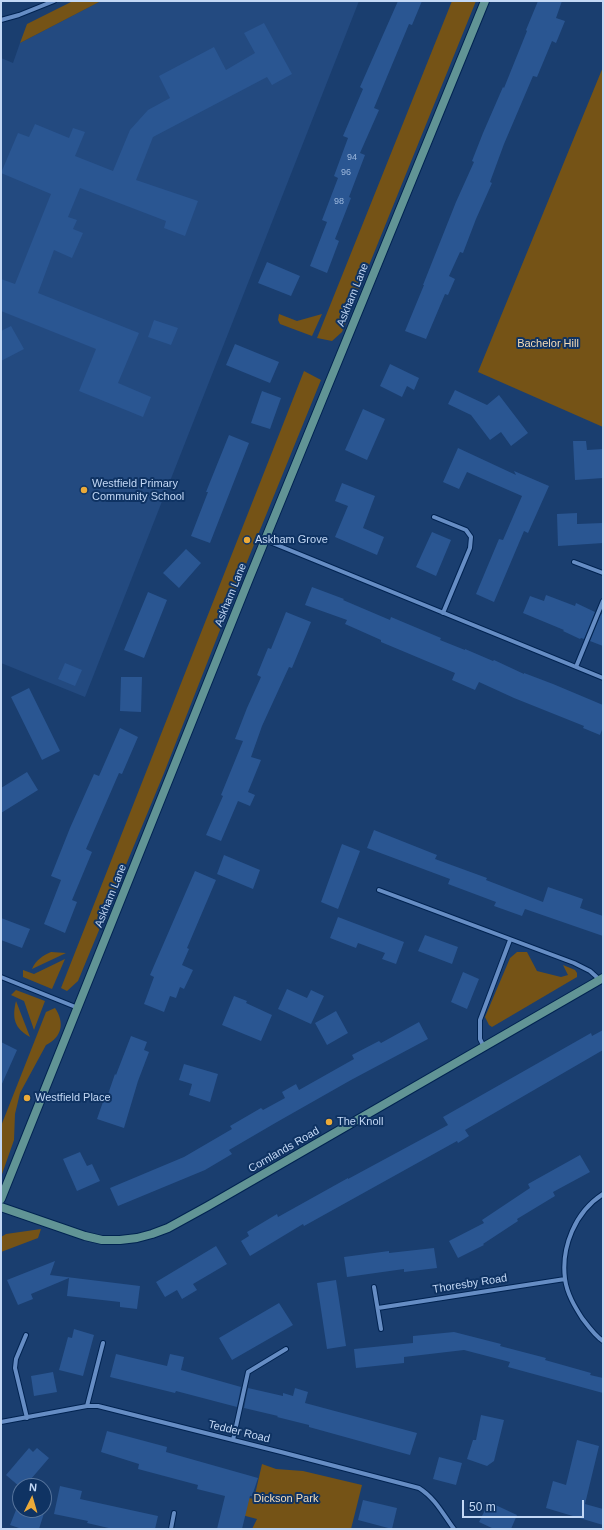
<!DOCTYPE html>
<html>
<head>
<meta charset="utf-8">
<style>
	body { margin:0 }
	#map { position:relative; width:604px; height:1530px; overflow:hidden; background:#1a3e6f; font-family:Helvetica,sans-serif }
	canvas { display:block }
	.frame { position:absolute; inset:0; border:2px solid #c3d8f5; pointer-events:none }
	.north { position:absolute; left:12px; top:1478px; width:40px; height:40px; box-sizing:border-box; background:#0f3363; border:1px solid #57759d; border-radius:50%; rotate:5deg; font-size:11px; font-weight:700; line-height:16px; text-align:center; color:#c3d8f5 }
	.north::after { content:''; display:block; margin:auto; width:14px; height:18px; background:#ebaa39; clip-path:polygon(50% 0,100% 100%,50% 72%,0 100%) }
	.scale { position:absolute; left:462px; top:1500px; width:122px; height:18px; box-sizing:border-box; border:2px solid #c3d8f5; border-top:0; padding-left:5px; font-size:12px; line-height:14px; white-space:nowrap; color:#c3d8f5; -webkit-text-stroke:3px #0f3363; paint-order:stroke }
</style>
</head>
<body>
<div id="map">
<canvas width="604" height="1530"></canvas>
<div class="frame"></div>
<div class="north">N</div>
<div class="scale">50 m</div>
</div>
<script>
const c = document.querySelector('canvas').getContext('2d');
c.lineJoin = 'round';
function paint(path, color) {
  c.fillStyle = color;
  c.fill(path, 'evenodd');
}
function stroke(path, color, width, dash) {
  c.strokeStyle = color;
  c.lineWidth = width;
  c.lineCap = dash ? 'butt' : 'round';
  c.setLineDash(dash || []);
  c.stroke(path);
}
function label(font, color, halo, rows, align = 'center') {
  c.font = font + ' Helvetica,sans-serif';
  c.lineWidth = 4;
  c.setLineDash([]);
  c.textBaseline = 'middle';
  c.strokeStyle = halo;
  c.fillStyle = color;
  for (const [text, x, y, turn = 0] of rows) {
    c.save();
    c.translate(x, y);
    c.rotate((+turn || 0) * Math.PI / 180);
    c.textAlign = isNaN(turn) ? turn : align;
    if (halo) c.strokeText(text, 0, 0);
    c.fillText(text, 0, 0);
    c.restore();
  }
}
paint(new Path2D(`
	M101 1H359L85 697 1 663V58L13 63 20 43Z`), '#234a80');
paint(new Path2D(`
	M73 1H101L20 43 27 24Z
	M452 1H476L342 332 332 341 317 338Z
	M603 67V427L478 372Z
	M279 314 297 321 322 314 312 336 280 324 278 320Z
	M304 371 321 380 238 584 164 773 78 981 67 991 61 988Z
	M51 952 66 953 32 969C36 960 42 956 51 952Z
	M517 952H527L537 971 561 977 568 975 563 965 575 970 577 973V977L492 1027 489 1025 485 1017 510 958Z
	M65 959 52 989 23 977V970L34 974Z
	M16 990 45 1001 34 1030 24 1001 11 995Z
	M16 1001 30 1037C14 1028 12 1018 16 1001Z
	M55 1008C65 1023 62 1037 46 1045L20 1093 15 1114 14 1140 1 1177V1126L46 1012Z
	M41 1229 38 1238 1 1252V1237L6 1234Z
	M262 1464 276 1469 303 1471 362 1485 351 1529H252L257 1519 238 1514 243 1497 254 1499Z`), '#755316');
paint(new Path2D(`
	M398 1H422L412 25 409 24 374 108 379 110 360 153 365 155 349 197 351 198 335 239 339 241 327 273 310 266 327 222 322 220 338 178 334 176 348 138 343 136 363 89 360 87Z
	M538 1H562L556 18 565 21 556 43 552 41 537 77 533 76 504 144 490 182 492 183 476 219 463 253 460 252 449 276 455 279 448 295 445 294 426 339 405 331 424 285H423L456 202 474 162 472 161 483 133 503 87 504 88 527 31 526 30Z
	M264 23 292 74 272 85 267 77 153 137 136 180 198 201 185 236 164 228 166 221 80 188 68 217 77 220 73 229 83 233 72 258 54 250 38 293 139 333 118 383 151 397 143 417 79 391 96 349 1 311V279L15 284 51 194 1 173 18 133 29 137 35 124 69 138 73 128 85 132 75 156 113 171 130 130 148 110 170 98 159 76 214 47 226 70 255 53 244 33Z
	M267 262 300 276 291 296 258 283Z
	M154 320 178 328 171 345 148 337Z
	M11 326 24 349 1 361V331Z
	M235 344 279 362 270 383 226 365Z
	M390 364 419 378 414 390 407 386 402 397 380 386Z
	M455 390 487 405 499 395 528 433 511 446 501 432 490 440 471 415 448 404Z
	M262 391 281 398 270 429 251 423Z
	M363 409 385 419 367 460 345 450Z
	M229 435 249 443 210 543 191 536 208 492H206Z
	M573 441H586L587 450 603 449V478L575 480Z
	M458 448 516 475 514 471 549 486 528 533 524 531 494 602 476 594 499 539 503 540 522 496 467 472 459 489 443 482Z
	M342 483 375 496 363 528 384 537 377 555 335 537 348 506 335 501Z
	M577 513V524L603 523V543L558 546 557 514Z
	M432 532 451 540 436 576 416 567Z
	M186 549 201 563 179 588 163 573Z
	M312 587 344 599 343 600 390 620 391 617 441 638 440 640 465 650V649L493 661 494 660 524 674V673L553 684 603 705V727L600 735 583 728 584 726 514 698 479 682 475 690 452 680 455 673 381 642V640L345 624 347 620 305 605Z
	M148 592 167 600 144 658 124 650Z
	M546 595 575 606 576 603 595 612 584 639 581 638 580 639 563 631 564 630 523 613 530 596 544 601Z
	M286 612 311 622 292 668 289 667 262 726 251 757 261 760 248 792 255 795 250 806 238 801 221 841 206 835 223 796 221 795 243 741 235 739 247 708 261 677 257 675 268 648 271 649Z
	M601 614 603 615V646L590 641Z
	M65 663 82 670 75 686 58 679Z
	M121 677H142L141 712 120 711Z
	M29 688 60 751 42 760 11 697Z
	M120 728 138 737 122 774 119 773 86 849 92 852 72 900 77 902 65 933 44 924 61 880 51 876 70 828 94 774 99 776Z
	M27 772 38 790 1 813V788Z
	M374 830 437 855 435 859 487 878 486 880 543 902 548 887 583 899 580 908 603 916V936L525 909 522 916 494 906 496 902 448 884 450 879 367 848Z
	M342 844 360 851 338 909 321 902Z
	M224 855 260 870 253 889 217 874Z
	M195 871 216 880 187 948 189 949 182 965 193 970 184 989 180 987 176 998 170 996 164 1012 144 1004 154 977 150 975Z
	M338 917 404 942 396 964 382 959 385 953 358 943 356 948 330 938Z
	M1 918 30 929 22 948 1 940Z
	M425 935 458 947 452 964 418 951Z
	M463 972 479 979 467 1009 451 1002Z
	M287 989 307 998 311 990 324 996 311 1024 278 1009Z
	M234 996 247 1001 246 1003 272 1015 261 1041 222 1025Z
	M336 1011 348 1033 327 1045 315 1023Z
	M419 1022 428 1039 351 1080 277 1122 229 1150 232 1154 205 1170 118 1206 110 1188 184 1157 232 1129 230 1126 261 1108 263 1110 285 1098 282 1092 296 1084 299 1090 354 1059 352 1055 379 1041 381 1043Z
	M603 1030V1050L465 1130 469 1136 458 1143 457 1141 304 1226 303 1224 250 1256 241 1241 249 1236 247 1232 277 1214 278 1217 348 1178V1179L448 1125 443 1117 591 1033 592 1036Z
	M131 1036 147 1042 144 1050 149 1052 138 1081 124 1128 97 1119 104 1099 106 1100 115 1074 116 1075Z
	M1 1042 17 1050 1 1086Z
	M184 1064 218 1074 210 1102 189 1095 192 1084 179 1080Z
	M80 1152 87 1166 92 1164 100 1181 77 1191 63 1159Z
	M580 1155 590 1172 553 1192 555 1196 517 1219 518 1221 483 1244 484 1245 458 1258 449 1241 484 1223 482 1220 530 1188 528 1184Z
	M216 1246 227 1264 193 1284 197 1290 182 1299 177 1290 165 1297 156 1282Z
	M434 1248 437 1268 404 1272V1269L347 1277 344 1257 389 1251V1253Z
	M55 1261 50 1275 140 1286 137 1309 120 1307V1302L67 1296 69 1278 31 1294 33 1299 18 1305 7 1280Z
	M336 1280 346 1346 327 1349 317 1283Z
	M279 1303 293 1325 232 1360 219 1338Z
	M74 1329 94 1335 83 1376 59 1370 68 1337 72 1338Z
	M454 1332 501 1344 500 1346 546 1358 545 1360 591 1373 590 1375 603 1378V1393L508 1367 510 1362 464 1350 404 1357V1363L356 1368 354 1349 413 1343V1336Z
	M116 1354 167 1366 170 1354 184 1357 181 1370 241 1387 237 1407 176 1391 175 1393 110 1377Z
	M53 1372 57 1392 34 1396 31 1376Z
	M248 1388 283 1396V1393L293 1396 295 1388 308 1392 305 1403 417 1433 410 1455 309 1427V1425L277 1417 278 1416 244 1408Z
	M481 1415 504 1420 494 1461 487 1466 467 1459 473 1440H476Z
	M107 1431 167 1447 166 1452 258 1478 252 1496H250L242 1529H217L225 1496 197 1489 198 1485 138 1469 139 1464 101 1452Z
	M577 1440 599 1446 585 1504 603 1509V1525L546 1508 553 1481 566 1485Z
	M29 1448 33 1452 37 1448 49 1458 25 1486 20 1487 6 1475Z
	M439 1457 462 1463 456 1485 433 1479Z
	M60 1486 82 1491 80 1499 158 1516 155 1529H113L87 1523 88 1521 54 1514Z
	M363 1500 397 1508 392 1529 358 1520Z
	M489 1502 517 1515 511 1529H494L479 1522Z
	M16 1510H45L39 1529H22L10 1525Z`), '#2a5692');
const street = new Path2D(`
	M1 20 19 15 54 1
	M434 517 466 530 471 537 470 548 443 613
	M265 540 603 678
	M574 562 603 573
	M576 667 603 601
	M379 890 574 963 590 971 600 980
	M1 977 78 1008
	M484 1047 480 1039V1020L510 940
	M603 1194C575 1212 561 1247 565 1279 567 1294 575 1307 582 1318 588 1326 595 1336 603 1341
	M374 1287 381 1329
	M378 1308 565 1279
	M26 1335 16 1359 15 1368 27 1418
	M87 1406 103 1343
	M1 1422 87 1406H98L281 1452 419 1488C435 1498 443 1514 454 1529
	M233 1440 248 1372 286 1349
	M171 1529 174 1513`);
const secondary = new Path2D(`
	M1 1199 249 579 485 1
	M1 1207 85 1236 102 1240H120L137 1238 152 1234 168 1228 208 1206 603 978`);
stroke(street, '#002351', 6);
stroke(secondary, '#002351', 10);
stroke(street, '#668dc4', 4);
stroke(secondary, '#619495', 8);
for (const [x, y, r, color] of [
	[84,490,4,"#ebaa39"],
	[247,540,4,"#ebaa39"],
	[27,1098,4,"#ebaa39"],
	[329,1122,4,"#ebaa39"]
]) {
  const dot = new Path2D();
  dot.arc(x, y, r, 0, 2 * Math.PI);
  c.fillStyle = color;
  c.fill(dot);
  stroke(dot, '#0f3363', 1.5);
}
label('9px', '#9db8dc', null, [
	["94",352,158],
	["96",346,173],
	["98",339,202]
]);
label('11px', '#c3d8f5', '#0f3363', [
	["Askham Lane",353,295,-68],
	["Askham Lane",231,595,-68],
	["Askham Lane",111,896,-68],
	["Cornlands Road",284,1150,-30],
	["Thoresby Road",470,1284,-9],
	["Tedder Road",239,1432,14]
]);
label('11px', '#f5dcb7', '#0f3363', [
	["Bachelor Hill",548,344],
	["Dickson Park",286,1499]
]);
label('11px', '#c3d8f5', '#0f3363', [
	["Westfield Primary",92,484],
	["Community School",92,497],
	["Askham Grove",255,540],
	["Westfield Place",35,1098],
	["The Knoll",337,1122]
], 'left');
</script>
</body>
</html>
